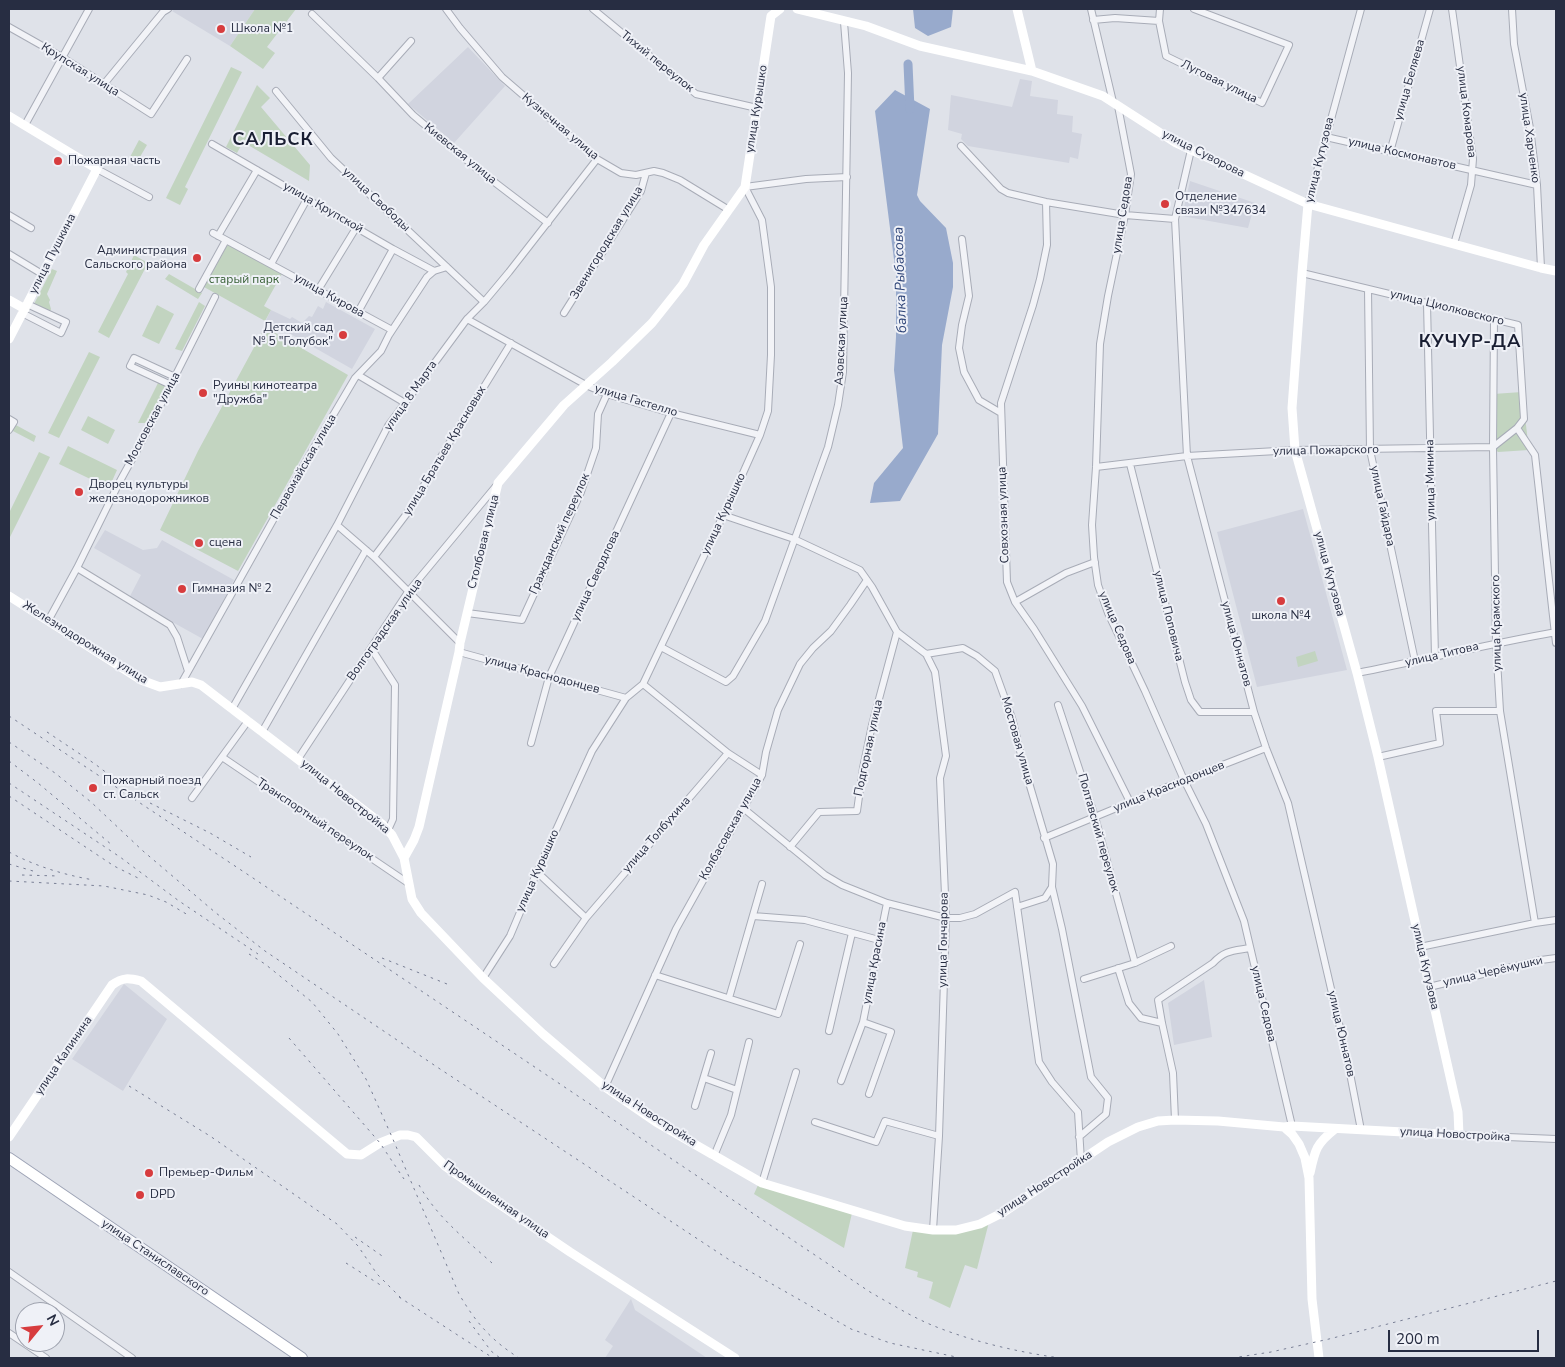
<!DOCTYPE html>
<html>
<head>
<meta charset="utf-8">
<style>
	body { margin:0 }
	#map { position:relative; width:1565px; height:1367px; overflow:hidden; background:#dfe2e9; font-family:"Nunito Sans",sans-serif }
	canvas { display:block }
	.frame { position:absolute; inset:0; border:10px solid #272d42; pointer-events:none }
	.north { position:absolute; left:15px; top:1302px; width:50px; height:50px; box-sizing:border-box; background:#eff1f7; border:1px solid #9fa3af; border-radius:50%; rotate:62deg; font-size:14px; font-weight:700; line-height:20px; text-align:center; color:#272d42 }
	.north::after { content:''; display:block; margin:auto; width:18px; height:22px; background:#d73c3e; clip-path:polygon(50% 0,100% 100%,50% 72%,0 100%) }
	.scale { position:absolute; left:1388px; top:1330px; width:151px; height:22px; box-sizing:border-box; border:2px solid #272d42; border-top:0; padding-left:6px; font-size:15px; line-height:18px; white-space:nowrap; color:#272d42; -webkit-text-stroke:4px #eff1f7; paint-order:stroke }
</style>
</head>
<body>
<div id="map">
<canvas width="1565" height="1367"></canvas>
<div class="frame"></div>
<div class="north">N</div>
<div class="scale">200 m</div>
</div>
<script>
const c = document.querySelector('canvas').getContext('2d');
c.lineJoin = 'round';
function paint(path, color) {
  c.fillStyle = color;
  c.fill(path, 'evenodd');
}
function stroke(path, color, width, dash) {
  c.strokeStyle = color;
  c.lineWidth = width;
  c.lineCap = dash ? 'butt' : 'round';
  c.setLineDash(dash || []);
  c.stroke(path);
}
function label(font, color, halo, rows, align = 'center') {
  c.font = font + ' "Nunito Sans",sans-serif';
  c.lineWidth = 4;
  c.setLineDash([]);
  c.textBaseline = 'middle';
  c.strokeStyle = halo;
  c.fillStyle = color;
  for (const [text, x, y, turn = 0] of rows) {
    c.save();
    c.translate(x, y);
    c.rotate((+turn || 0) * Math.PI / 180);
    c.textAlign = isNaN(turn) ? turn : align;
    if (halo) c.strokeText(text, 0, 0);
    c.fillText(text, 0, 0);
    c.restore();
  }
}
paint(new Path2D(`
	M175 9H255L230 46 172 11Z
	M468 47 505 86 454 143 408 104Z
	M1020 79 1032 81 1030 96 1058 100 1057 114 1073 116 1072 132 1082 134 1078 159 1070 157 1069 163 968 146 961 139 962 134 948 130 951 95 1012 107Z
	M1190 181 1255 203 1248 228 1182 216Z
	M326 302 375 329 352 369 266 320 271 310 290 319 292 317 302 323 309 316 312 317 318 306 323 309Z
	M1303 509 1347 670 1257 687 1217 532Z
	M105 530 143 550 157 548 162 540 234 580 203 639 129 598 141 575 94 548Z
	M1204 980 1212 1037 1174 1045 1168 1003Z
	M124 984 167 1019 123 1091 72 1059Z
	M631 1299 635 1310 707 1358H605L613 1346 605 1340Z`), '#d1d4df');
paint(new Path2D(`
	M255 9H296L267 47 275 53 263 69 230 46Z
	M231 67 242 72 185 187 188 189 180 205 166 198Z
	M257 85 270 98 261 107 310 165 309 181 243 142 237 153 226 147Z
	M139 140 147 145 137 162 130 157Z
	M229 242 283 272 264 306 271 310 265 321 204 287Z
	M134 255 148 263 109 338 98 332 128 274 126 272Z
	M52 269 57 271 47 294 50 300 49 302 51 309 50 312 34 304Z
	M169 274 202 293 198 299 165 279Z
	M199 302 205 306 182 351 175 349Z
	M157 305 174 314 159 344 142 336Z
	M265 327 348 375 238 571 160 530 198 451Z
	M89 352 100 357 59 438 48 433Z
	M159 381 167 385 148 423H138Z
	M1522 392 1529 450 1498 452 1493 448V394Z
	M88 416 115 430 108 444 81 430Z
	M14 424 36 436 34 442 11 430Z
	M68 446 117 470 109 488 59 464Z
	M39 452 50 457 9 539V513Z
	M1315 651 1318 661 1298 667 1296 657Z
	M758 1185 852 1213 844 1248 754 1194Z
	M989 1222 977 1269 965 1265 950 1308 929 1298 933 1282 917 1277 918 1272 905 1268 913 1230 932 1232Z`), '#c2d4c0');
paint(new Path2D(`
	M913 9H953L951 27 928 36 915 28Z
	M895 90 930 109 917 195 920 201 946 228 953 263V287L942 345 938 434 900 501 870 503 874 483 903 448 894 370 896 337V275L875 111Z`), '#98aacc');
stroke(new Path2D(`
	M908 64 910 109`), '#98aacc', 9);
const street = new Path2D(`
	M446 9 460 28 502 77 597 159 621 173 636 175 654 171 663 173 680 180 729 210
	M593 9 696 94 757 108
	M1091 9 1113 102
	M1160 9 1159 21 1166 56 1262 103 1289 45 1194 9
	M1452 9 1473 159 1471 185 1454 244
	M1512 9 1514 44 1530 128 1537 185 1541 268
	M312 14 378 78 413 115 476 168 548 223
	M1093 20 1115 18 1159 21
	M9 27 62 57 151 114 187 59
	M378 78 411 41
	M104 84 163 12 168 9
	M276 91 331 158 484 302
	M1118 106 1131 174 1125 215 1108 296 1100 344 1096 467 1092 525 1094 557 1098 585 1108 613 1145 691 1184 780 1206 824 1244 921 1292 1126
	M25 125 89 9
	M1326 137 1537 185
	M212 144 393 249 434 271
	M961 146 1001 189 1008 193 1046 202 1125 215 1175 219
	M1191 150 1175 219 1187 456 1254 712 1266 748 1288 803 1347 1058 1361 1130
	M1390 152 1430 9
	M97 169 149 197
	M1046 202 1047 245 1040 279 1033 305 1001 403 1007 582 1015 602 1034 629 1082 706 1130 802
	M1308 204 1361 9
	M9 215 31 228
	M213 233 392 330
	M218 236 257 170
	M962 239 969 296 962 325 959 348 964 372 979 400 1001 413
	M9 254 42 274
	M271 264 307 199
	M1302 273 1518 325 1524 419 1517 428
	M199 289 226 240
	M1368 289 1370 450 1415 661
	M318 290 356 228
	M1427 303 1435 657
	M358 312 393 249
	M22 313 61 333 66 322 27 304
	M564 313 641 191 646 173
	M467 319 586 385 607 394 671 413 760 435
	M1494 319 1493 447 1496 642 1500 711 1535 923
	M358 375 405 403
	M171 385 130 366 134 358 175 377
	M9 419 14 422 9 430
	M1130 464 1185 682 1191 700 1200 712H1254
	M1096 467 1187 456 1295 450 1493 447 1517 428 1535 455 1556 643
	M723 515 794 539 860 570 872 587 897 632 926 654 935 672 946 756 940 778 946 918 939 1136 933 1230
	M337 525 374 557 460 643
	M374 557 408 512 448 445 511 343
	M77 568 170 625 177 637 188 671
	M1015 602 1066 573 1095 562
	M467 613 522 620 581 492 596 448 598 414 607 394
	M48 621 77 568 120 481 147 432 215 297
	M661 647 726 682 733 676 765 621 828 447 838 405 843 372 848 73 844 22
	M371 648 395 685 393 819 388 830
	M459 652 626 698
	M926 654 963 648 977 656 995 671 1012 718 1022 759 1053 864 1052 887 1045 898 1017 907
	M1357 673C1423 660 1489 644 1556 632
	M181 684 309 456 355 378 381 351 389 335 427 277 434 271 447 267
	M643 684 728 753 762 775
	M1058 705 1095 817 1135 963
	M232 709 337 525 388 426 467 319 484 302 509 272 597 159
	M262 732 366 550
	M531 743 549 677 671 413
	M222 757 408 883
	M1378 757 1440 743 1436 711H1500
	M298 759 408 592 496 486
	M192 798 248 721
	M743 808 825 875 842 885 887 903 946 918H960L975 914 1015 892 1039 1062 1052 1082 1078 1112 1081 1161
	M1044 838 1184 780 1266 748
	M790 847 819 812 857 811 863 768 872 725 897 632
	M537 872 586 918
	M1052 887 1062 929 1091 1077 1108 1098 1106 1114 1079 1137
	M753 916 805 920 879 940
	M1420 947 1535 923 1556 920
	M554 964 586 918 728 753
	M1118 968 1129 1003 1141 1018 1162 1023
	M655 975 778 1014 800 944
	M483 978 510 936 537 872 592 751 626 698 643 684 739 482 760 435 768 411 771 355V287L762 220 745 187 806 179 847 177
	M1084 979 1135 963 1171 946
	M1429 987 1541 960 1556 958
	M729 998 762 884
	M863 1022 891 1032 869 1094
	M829 1031 852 933
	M704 1078 737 1090
	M841 1081 863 1022 887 903
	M605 1087 676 929 762 775 766 752 778 710 800 664 813 648 831 631 850 605 867 580
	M695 1106 711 1053
	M1175 1120 1173 1073 1162 1023 1158 1000 1213 963C1225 950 1233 951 1250 948
	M815 1122 876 1142 885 1121 939 1136
	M1459 1135 1556 1139
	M714 1156 731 1115 749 1042
	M762 1183 796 1072
	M9 1272 132 1358
	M9 1333 46 1358`);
const primary = new Path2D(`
	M9 1158 302 1358`);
stroke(street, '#a8acb7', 8);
stroke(primary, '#9ea4b6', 12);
stroke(street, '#f2f3f7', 6);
stroke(new Path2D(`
	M797 9 866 26 920 46 1032 71 1103 96 1176 143 1308 204 1541 268 1556 271
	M1017 9 1032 71
	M9 116 97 169 9 339
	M9 300 25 309
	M9 596 141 680 160 687 192 682 201 685 382 824 392 835 404 858 412 899 421 913 483 978 543 1034 605 1087 656 1122 762 1183 905 1226 933 1230H956L980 1224 1004 1212 1108 1142 1138 1127 1158 1121 1175 1120 1218 1121 1284 1127 1292 1126 1459 1135 1458 1112 1378 757 1357 673 1295 450 1292 408 1302 273 1308 204
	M404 858 414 840 419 827 459 652 460 643 498 483 564 405 612 362 652 323 683 284 704 245 745 187 771 16 780 9
	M1284 1127 1292 1134 1299 1144 1305 1158 1309 1178 1312 1299 1319 1358
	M9 1137 112 985C123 977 129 978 141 981L347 1154 361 1155 380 1143 400 1135H408L416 1137 445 1166 483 1193 570 1252 735 1358
	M1310 1173C1315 1150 1316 1144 1335 1129`), '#fff', 9);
stroke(primary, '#fff', 10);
stroke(new Path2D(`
	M9 716 250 876 870 1292C891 1304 912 1317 934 1326 974 1342 1018 1352 1060 1358
	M47 732 95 764 116 780
	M9 742 55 773 91 802 143 851 216 913 265 951 437 1067 728 1259 851 1329 890 1343 961 1358
	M9 761 38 783 112 845
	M9 783 120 857 179 901 258 954
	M9 796 114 866 142 880
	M150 803 210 833 251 857
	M9 852C35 866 64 875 94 880
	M9 864 33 871
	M22 875 59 876
	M9 881 104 886 148 895 166 902 188 915
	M249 954 265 964 312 1002 338 1034 366 1079 392 1137 459 1294C476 1323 491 1340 519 1358
	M382 958 447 984
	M289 1038 380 1143 404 1179
	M129 1086 210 1136 337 1224 358 1246 377 1274 403 1300
	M419 1185C437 1217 465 1239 492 1263
	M355 1237 385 1258
	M346 1263 382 1286
	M399 1297 493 1358
	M469 1321 491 1351 500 1358
	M1232 1358 1271 1352 1329 1339 1556 1281
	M1418 1358H1420`), '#787e94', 1, [2.5, 5]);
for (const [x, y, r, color] of [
	[221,29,5,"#d73c3e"],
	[58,161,5,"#d73c3e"],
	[1165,204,5,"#d73c3e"],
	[197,258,5,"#d73c3e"],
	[343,335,5,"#d73c3e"],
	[203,393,5,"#d73c3e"],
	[79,492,5,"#d73c3e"],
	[199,543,5,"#d73c3e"],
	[182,589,5,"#d73c3e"],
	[1281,601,5,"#d73c3e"],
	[93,788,5,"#d73c3e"],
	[149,1173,5,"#d73c3e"],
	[140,1195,5,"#d73c3e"]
]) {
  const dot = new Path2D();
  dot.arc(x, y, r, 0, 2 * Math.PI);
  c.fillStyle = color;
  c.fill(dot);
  stroke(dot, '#eff1f7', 2);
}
label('12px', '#272d42', '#eff1f7', [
	["Школа №1",231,29],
	["Пожарная часть",68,161],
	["Отделение",1175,197],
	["связи №347634",1175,211],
	["Администрация",187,251,"right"],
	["Сальского района",187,265,"right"],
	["Детский сад",333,328,"right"],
	["№ 5 \"Голубок\"",333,342,"right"],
	["Руины кинотеатра",213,386],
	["\"Дружба\"",213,400],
	["Дворец культуры",89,485],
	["железнодорожников",89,499],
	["сцена",209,543],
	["Гимназия № 2",192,589],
	["школа №4",1281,616,"center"],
	["Пожарный поезд",103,781],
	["ст. Сальск",103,795],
	["Премьер-Фильм",159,1173],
	["DPD",150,1195]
], 'left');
label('12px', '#272d42', '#eff1f7', [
	["Тихий переулок",657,62,39],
	["Крупская улица",80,70,32],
	["улица Беляева",1410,80,-74],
	["Луговая улица",1219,82,26],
	["улица Курышко",757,109,-81],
	["улица Комарова",1466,112,83],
	["Кузнечная улица",560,127,40],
	["улица Харченко",1529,138,82],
	["Киевская улица",460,154,39],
	["улица Суворова",1203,154,27],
	["улица Космонавтов",1402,154,13],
	["улица Кутузова",1320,160,-76],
	["улица Свободы",376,200,43],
	["улица Крупской",323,208,30],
	["улица Седова",1123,215,-81],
	["Звенигородская улица",607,243,-59],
	["улица Пушкина",53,254,-63],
	["улица Кирова",329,296,29],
	["улица Циолковского",1447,308,14],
	["Азовская улица",842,341,-87],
	["улица 8 Марта",411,396,-55],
	["улица Гастелло",636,401,17],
	["Московская улица",153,419,-62],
	["улица Братьев Красновых",445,451,-59],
	["улица Пожарского",1326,451,-1],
	["Первомайская улица",304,467,-60],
	["улица Минина",1431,480,-91],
	["улица Гайдара",1382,506,78],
	["улица Курышко",724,514,-65],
	["Совхозная улица",1004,515,-92],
	["Гражданский переулок",560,534,-66],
	["Столбовая улица",484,542,-76],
	["улица Кутузова",1329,574,75],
	["улица Свердлова",596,576,-65],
	["улица Поповича",1168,616,76],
	["улица Крамского",1497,623,-91],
	["улица Седова",1117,628,67],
	["Волгоградская улица",385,630,-55],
	["Железнодорожная улица",85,643,32],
	["улица Юннатов",1236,644,75],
	["улица Титова",1442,655,-13],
	["улица Краснодонцев",542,675,15],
	["Мостовая улица",1017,741,74],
	["Подгорная улица",869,748,-78],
	["улица Краснодонцев",1169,787,-22],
	["улица Новостройка",345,797,39],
	["Транспортный переулок",315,820,34],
	["Колбасовская улица",731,829,-61],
	["Полтавский переулок",1098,833,74],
	["улица Толбухина",657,835,-49],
	["улица Курышко",538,871,-66],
	["улица Гончарова",944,940,-89],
	["улица Красина",875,963,-79],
	["улица Кутузова",1425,967,77],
	["улица Черёмушки",1493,972,-13],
	["улица Седова",1263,1004,77],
	["улица Юннатов",1341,1034,77],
	["улица Калинина",64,1056,-56],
	["улица Новостройка",649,1114,33],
	["улица Новостройка",1455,1135,3],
	["улица Новостройка",1045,1184,-33],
	["Промышленная улица",496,1200,35],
	["улица Станиславского",155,1258,34]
]);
label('12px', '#355e33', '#eff1f7', [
	["старый парк",244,280]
]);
label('italic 14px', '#2f4578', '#eff1f7', [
	["балка Рыбасова",901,280,-92]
]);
c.letterSpacing = '1px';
label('bold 18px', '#191e32', '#eff1f7', [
	["САЛЬСК",273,141],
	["КУЧУР-ДА",1470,343]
]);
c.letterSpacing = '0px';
</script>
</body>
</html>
